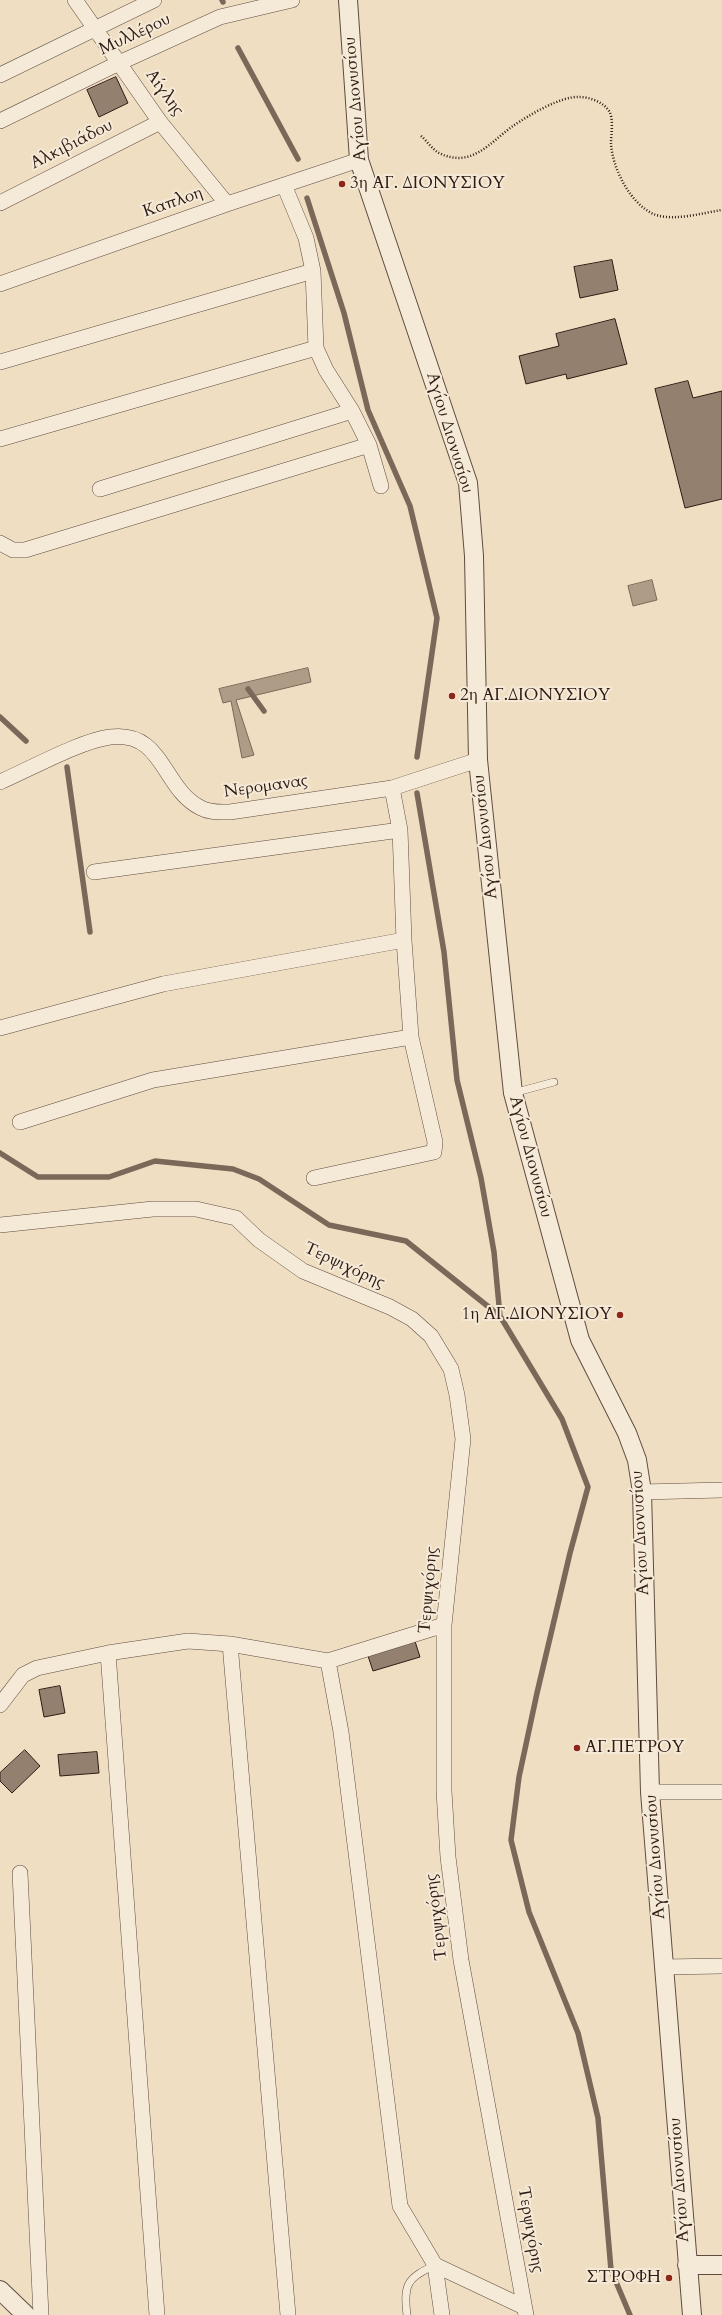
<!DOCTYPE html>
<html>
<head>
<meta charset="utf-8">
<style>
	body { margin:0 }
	canvas { display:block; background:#efdec2 }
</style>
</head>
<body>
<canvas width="722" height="2315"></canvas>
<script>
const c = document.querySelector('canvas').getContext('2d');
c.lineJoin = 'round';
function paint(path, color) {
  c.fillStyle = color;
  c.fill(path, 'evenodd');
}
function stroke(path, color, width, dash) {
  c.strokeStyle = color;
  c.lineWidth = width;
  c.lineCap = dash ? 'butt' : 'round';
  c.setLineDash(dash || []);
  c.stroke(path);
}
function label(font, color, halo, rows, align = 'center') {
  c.font = font + ' Cardo,serif';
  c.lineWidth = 4;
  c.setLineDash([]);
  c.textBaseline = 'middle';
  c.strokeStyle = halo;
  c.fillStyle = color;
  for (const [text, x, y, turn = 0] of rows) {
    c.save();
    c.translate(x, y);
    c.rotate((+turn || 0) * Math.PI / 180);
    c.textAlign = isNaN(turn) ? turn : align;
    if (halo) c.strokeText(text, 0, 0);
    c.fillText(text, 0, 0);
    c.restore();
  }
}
const water = new Path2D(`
	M652 580 657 600 633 606 628 586Z
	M308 668 311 682 236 700 254 755 242 758 231 701 223 703 219 689Z`);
paint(water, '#ae9c87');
stroke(water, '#7b6859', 1);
stroke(new Path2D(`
	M222 0 223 2
	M238 48 298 159
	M307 198 344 313 368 410 410 506 437 618 417 757
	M248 689 264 711
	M0 717 26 741
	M67 767 90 932
	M417 793 444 952 457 1080 481 1178 494 1252 500 1316 562 1419 588 1487 570 1553 537 1693 519 1777 511 1840 529 1912 578 2033 598 2118 611 2270 630 2315
	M0 1153 38 1177H109L155 1161 233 1169 259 1179 329 1225 406 1241 500 1316`), '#7b6859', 5.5);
const building = new Path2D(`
	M116 77 128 103 99 117 87 90Z
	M612 260 618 290 580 298 574 267Z
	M615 319 627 364 567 379 566 374 526 384 519 356 559 346 556 334Z
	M688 381 693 398 722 391V499L685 508 655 389Z
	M414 1638 420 1657 373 1671 367 1653Z
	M60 1686 65 1713 44 1717 39 1690Z
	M25 1750 40 1766 12 1793 0 1781V1773Z
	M97 1752 99 1773 60 1776 58 1755Z`);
paint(building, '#93806e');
stroke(building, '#2f1b14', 1);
const service = new Path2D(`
	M513 1093 554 1082
	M407 2315C403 2283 408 2278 435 2265`);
const minor = new Path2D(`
	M75 0 160 122 227 204
	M0 75 154 0
	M0 121 119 63 220 17 292 0
	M0 203 160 122
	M313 271 316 348 326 370 352 411 369 445 381 486
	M0 284 227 204 359 160
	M0 362 313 271 306 238 284 185
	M0 439 316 348
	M100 489 352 411
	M0 543 13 550H25L369 445
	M0 782C30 769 80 741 110 737 164 730 162 789 201 808 210 813 220 812 230 812L392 788 478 760
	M94 872 400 830
	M0 1028 163 984 404 940
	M20 1122 153 1080 411 1037
	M314 1178 434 1152 435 1142 411 1037 404 940 400 830 392 788
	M0 1225 153 1209H196L236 1218 259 1240 303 1271 390 1307 412 1319 431 1336 451 1369 457 1395 463 1439 444 1625V1791L448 1857 461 1960 526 2315
	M642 1492 722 1490
	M230 1644 288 2315
	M108 1653 157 2315
	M328 1661 444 1625
	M0 1705 23 1675 37 1668 108 1653 188 1641 230 1644 328 1661 341 1732 400 2206 435 2265 524 2307
	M650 1792H722
	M20 1873 41 2315
	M664 1967 722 1966
	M435 2265 442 2315`);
const tertiary = new Path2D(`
	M348 0 359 160 468 483 474 556 478 760 513 1093 580 1340 627 1433 637 1460 642 1492 650 1792 692 2315
	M687 2265H722
	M0 2290 26 2315`);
stroke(service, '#5f4c40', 8);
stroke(minor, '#5f4c40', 16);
stroke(tertiary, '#5f4c40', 20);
stroke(new Path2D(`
	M421 136C427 141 433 150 439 153 472 169 490 142 513 126 529 115 561 96 579 97 590 97 603 102 609 111 614 119 611 134 611 143 612 168 631 206 656 215 676 221 702 213 722 210`), '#2f1b14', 2.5, [1, 2]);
stroke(service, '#f5ead7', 7);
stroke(minor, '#f5ead7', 15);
stroke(tertiary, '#f5ead7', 18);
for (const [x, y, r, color] of [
	[342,184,4,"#8f2418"],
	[452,696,4,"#8f2418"],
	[620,1315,4,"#8f2418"],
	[577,1748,4,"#8f2418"],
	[669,2278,4,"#8f2418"]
]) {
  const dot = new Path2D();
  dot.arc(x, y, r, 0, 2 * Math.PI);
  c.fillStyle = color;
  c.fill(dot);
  stroke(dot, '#f5ead7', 1.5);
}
label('17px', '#2f1b14', '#f5ead7', [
	["Μυλλέρου",135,35,-25],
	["Αίγλης",164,93,54],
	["Αγίου Διονυσίου",356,99,-95],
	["Αλκιβιάδου",72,145,-27],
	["Καπλοη",173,203,-19],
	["Αγίου Διονυσίου",449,433,73],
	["Νερομανας",266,787,-8],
	["Αγίου Διονυσίου",486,837,-96],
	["Αγίου Διονυσίου",530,1157,75],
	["Τερψιχόρης",344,1266,25],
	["Αγίου Διονυσίου",641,1533,-93],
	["Τερψιχόρης",429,1590,-85],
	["Αγίου Διονυσίου",656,1857,-94],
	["Τερψιχόρης",437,1917,-97],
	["Αγίου Διονυσίου",680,2180,-94],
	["Τερψιχόρης",530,2230,80]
]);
label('17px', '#2f1b14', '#f5ead7', [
	["3η ΑΓ. ΔΙΟΝΥΣΙΟΥ",350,184],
	["2η ΑΓ.ΔΙΟΝΥΣΙΟΥ",460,696],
	["1η ΑΓ.ΔΙΟΝΥΣΙΟΥ",612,1315,"right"],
	["ΑΓ.ΠΕΤΡΟΥ",585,1748],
	["ΣΤΡΟΦΗ",661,2278,"right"]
], 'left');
</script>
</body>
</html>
